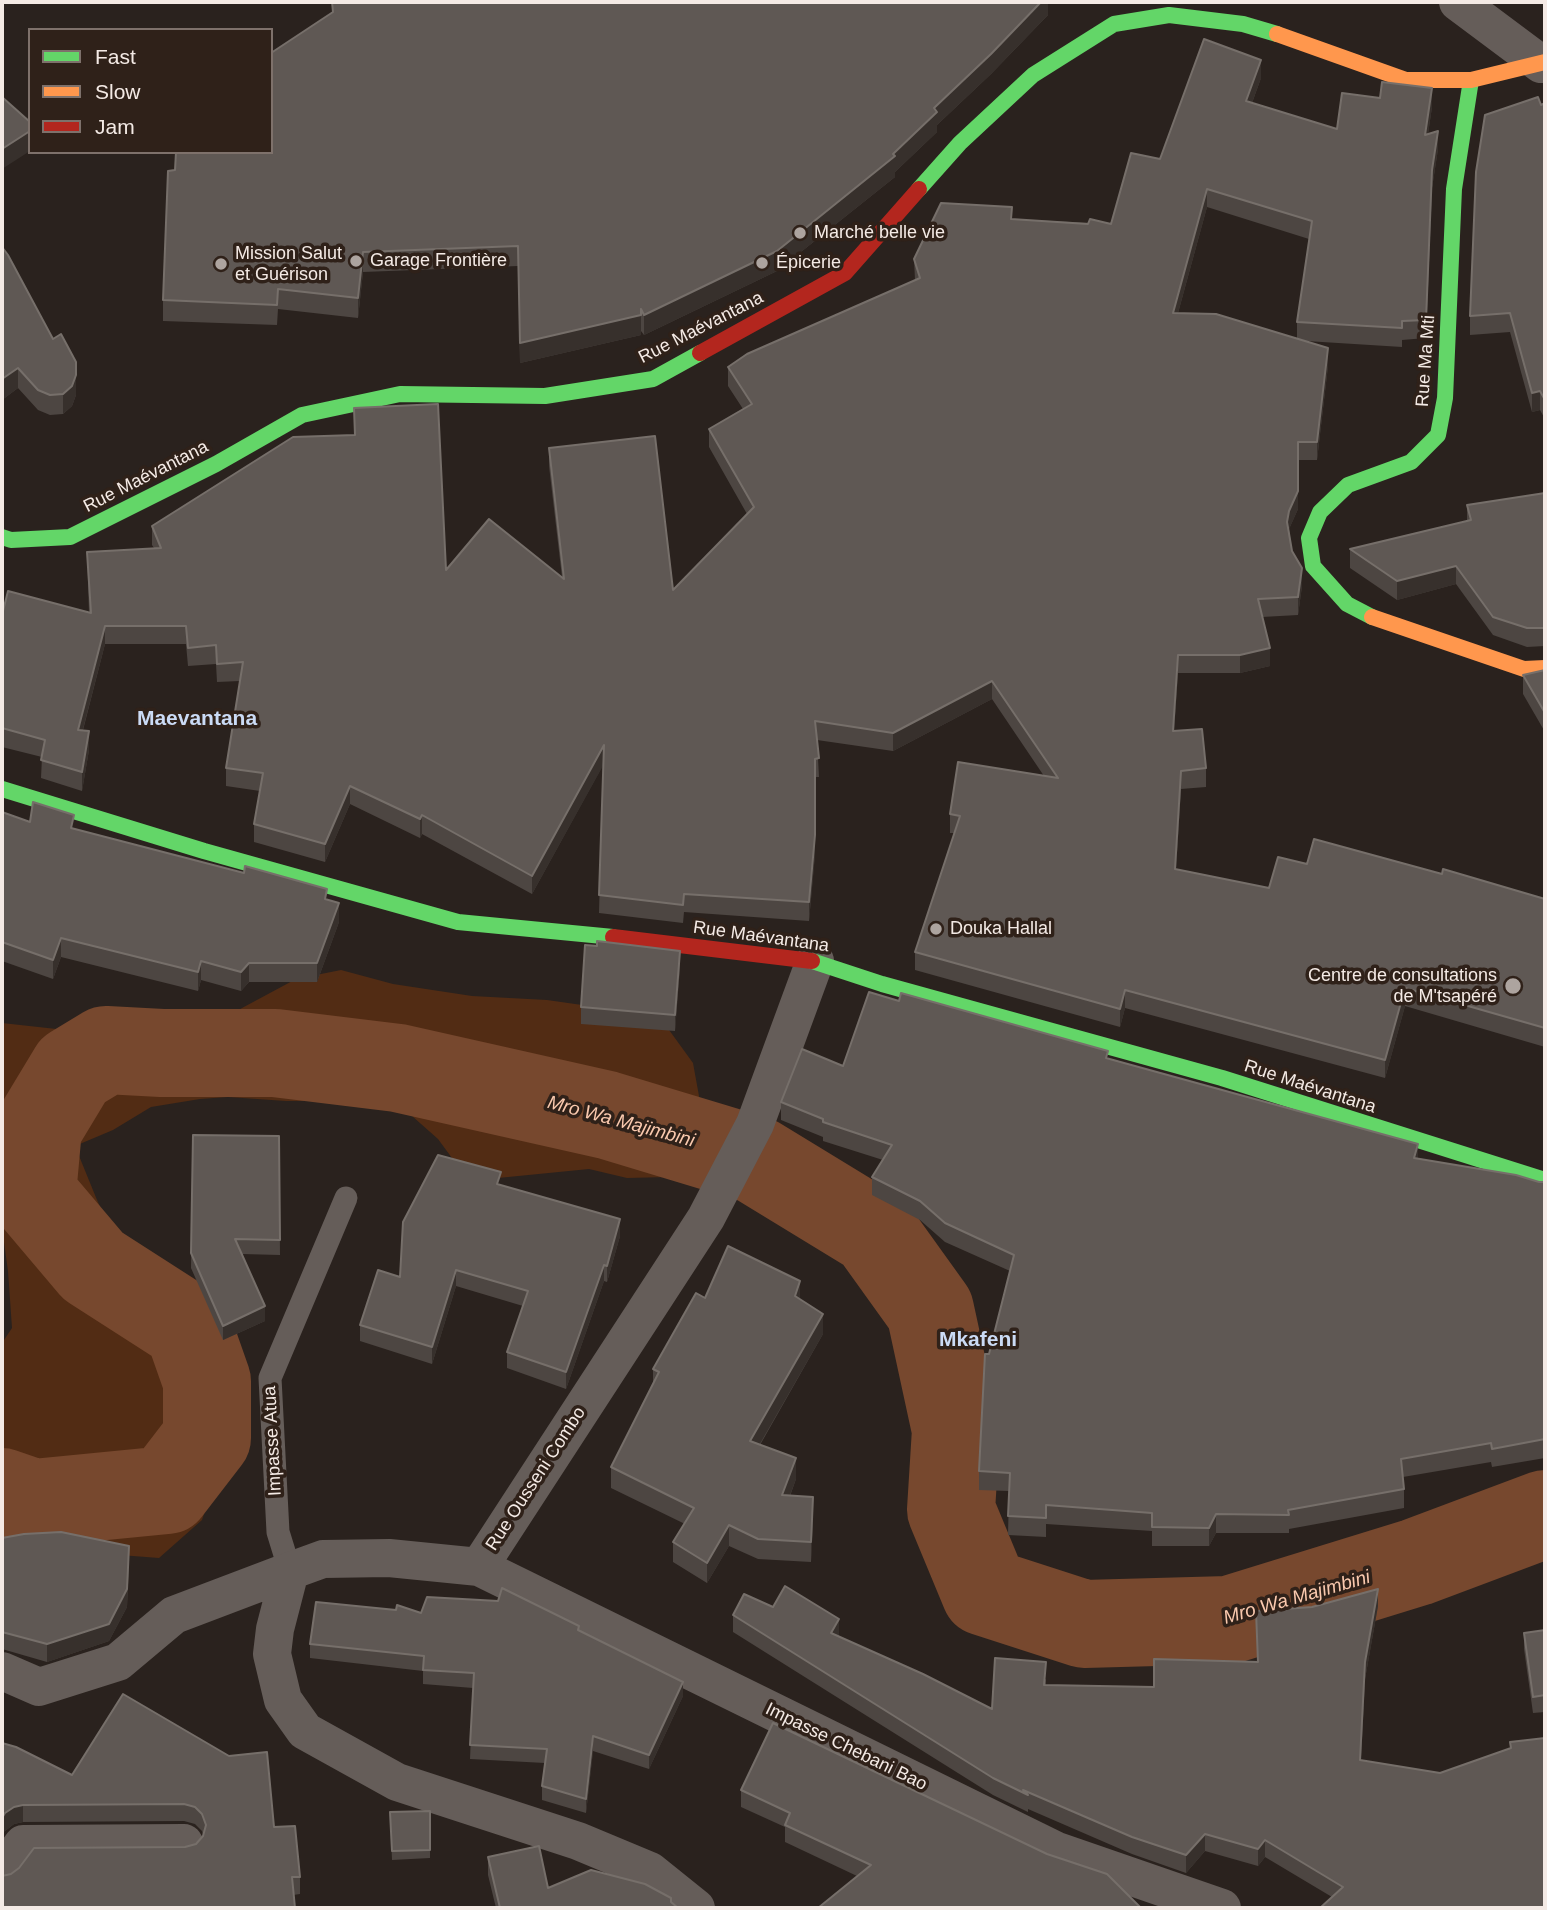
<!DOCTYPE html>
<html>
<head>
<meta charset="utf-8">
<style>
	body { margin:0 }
	#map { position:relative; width:1547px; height:1910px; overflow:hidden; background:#2a221e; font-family:Arial,sans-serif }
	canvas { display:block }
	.frame { position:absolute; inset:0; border:4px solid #f4eae5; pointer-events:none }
	.legend { position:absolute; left:28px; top:28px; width:245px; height:126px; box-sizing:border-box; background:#2f2119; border:2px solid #7e716b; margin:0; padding:9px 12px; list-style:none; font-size:21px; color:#f4eae5 }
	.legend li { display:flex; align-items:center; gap:14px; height:35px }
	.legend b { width:35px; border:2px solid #7e716b }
</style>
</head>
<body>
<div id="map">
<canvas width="1547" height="1910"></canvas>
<div class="frame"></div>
<ul class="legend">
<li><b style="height:9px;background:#63d668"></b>Fast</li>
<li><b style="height:9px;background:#ff974d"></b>Slow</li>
<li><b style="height:9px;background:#b3261e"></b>Jam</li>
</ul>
</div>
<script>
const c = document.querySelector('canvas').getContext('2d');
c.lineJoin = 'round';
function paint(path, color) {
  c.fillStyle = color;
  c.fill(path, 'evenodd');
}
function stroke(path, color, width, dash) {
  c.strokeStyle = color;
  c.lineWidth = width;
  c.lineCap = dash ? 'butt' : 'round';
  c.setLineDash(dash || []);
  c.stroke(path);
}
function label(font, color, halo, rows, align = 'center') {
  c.font = font + ' Arial,sans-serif';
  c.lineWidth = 7;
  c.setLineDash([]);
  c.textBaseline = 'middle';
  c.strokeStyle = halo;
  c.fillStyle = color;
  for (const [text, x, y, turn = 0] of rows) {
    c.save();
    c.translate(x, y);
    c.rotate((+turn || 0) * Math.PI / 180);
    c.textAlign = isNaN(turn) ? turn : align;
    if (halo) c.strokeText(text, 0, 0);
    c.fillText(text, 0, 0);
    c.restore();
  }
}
paint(new Path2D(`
	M341 970 393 984 472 996 547 1000 603 1008 664 1023 693 1063 699 1096 696 1142 668 1177 627 1178 589 1169 488 1179 463 1173 438 1139 403 1108 335 1101H286L228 1097 200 1099 151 1107 113 1130 75 1146 97 1200 167 1351 193 1395 223 1458 202 1520 159 1558 2 1546V1343L12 1328 8 1271 2 1228V1023L129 1037H157L207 1030 242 1008 296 979Z`), '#522c14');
stroke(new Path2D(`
	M2 1492 34 1503 167 1490 207 1438V1381L188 1327 93 1266 32 1194 38 1128 73 1070 106 1050 162 1053H275L398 1068 607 1115 756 1160 874 1232 930 1310 956 1430 951 1510 985 1592 1084 1624 1229 1620 1417 1562 1545 1514`), '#77482e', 88);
stroke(new Path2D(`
	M290 1571 278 1532 270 1378 346 1198`), '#655d59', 23);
stroke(new Path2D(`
	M1458 2 1541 64
	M479 1567 1057 1851 1222 1908
	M2 1671 39 1687 118 1662 174 1615 290 1571
	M2 1872 23 1844 184 1843
	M696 1908 650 1871 578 1841 397 1782 305 1731 283 1700 272 1654 275 1629 290 1571 323 1559 389 1558 479 1567 706 1218 755 1124 815 961`), '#655d59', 38);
stroke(new Path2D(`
	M919 189 960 143 1033 75 1114 24 1169 15 1243 24 1277 34
	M2 537 11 540 70 537 216 464 302 415 400 394 545 396 653 379 700 353
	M1372 617 1347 604 1313 566 1309 538 1320 512 1348 485 1411 462 1438 435 1445 398 1454 189 1471 80
	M2 789 204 851 458 922 613 937
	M812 961 882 984 1222 1078 1545 1180`), '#63d668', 16);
stroke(new Path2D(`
	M1277 34 1406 80H1471L1545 62
	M1372 617 1524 669 1545 668`), '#ff974d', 16);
stroke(new Path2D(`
	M700 353 845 273 919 189
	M613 937 812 961`), '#b3261e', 16);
paint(new Path2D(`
	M332 2H1048V15L991 74 937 125V132L895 172V177L777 271 644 335 641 331V335L520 363 518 266 363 272 358 318 278 309 277 325 163 321V300L175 170 332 12Z
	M1261 78 1252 103 1337 129 1432 107 1428 134 1438 149 1432 188 1426 338 1402 340V347L1306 341 1328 366 1317 460H1298V509L1289 529 1292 551 1302 586 1298 615 1262 617 1270 666 1240 673H1178L1174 731 1206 768V787L1181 789 1176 869 1269 888 1307 864 1442 874 1545 899V1047L1405 1006 1385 1078 1125 1008 1120 1027 915 970V952L954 833H950V814L1044 776 992 699 893 751 817 740 819 777H815V854L809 921 684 912 683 923 599 913 603 765 532 894 422 834 420 838 350 804 325 862 254 842V824L260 791 226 786V768L240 681 217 682 216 664 188 666 186 644H105L83 730 89 750 82 791 41 778 42 757 2 747V615L89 613 87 552 154 548 152 545V526L354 435V408L446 570 562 577 549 466V448L673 590 747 514 709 447V429L743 409 728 386V367L915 280 914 259 1012 219 1111 224 1160 159ZM1207 207 1309 239 1297 322V338L1178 313Z
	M1545 103V419L1540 410 1532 412 1510 332 1470 335V316L1541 105Z
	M2 247 76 395 72 406 63 414 50 415 38 410 18 388 2 400Z
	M1545 493V646L1527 647 1493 635 1456 584 1397 600 1350 568V549L1467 521V505Z
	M1545 670V732L1523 694V675Z
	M2 812 30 822 74 829 327 900 339 922 317 982H249L241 991 201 980 198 991 61 957 53 979 2 961Z
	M680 967 675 1031 581 1024V1007Z
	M899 1001 1108 1059 1418 1158 1539 1182H1545V1458L1492 1467 1491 1462 1403 1477 1404 1489V1508L1289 1529V1533H1216L1209 1546H1152V1531L1046 1524V1537L1008 1535 1009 1491 979 1490V1471L989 1354 1010 1271 945 1242 920 1220 872 1195V1177L883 1160 823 1141V1137L781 1120V1102L843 1066Z
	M193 1135 279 1136 280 1255 242 1254 265 1321 223 1340 191 1268Z
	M501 1185 620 1236 607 1282 604 1281 566 1389 507 1368V1352L523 1306 456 1286 432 1364 360 1341V1325L400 1277Z
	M705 1298 800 1300 823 1334 760 1445 796 1479 790 1496 813 1517 811 1562 758 1559 729 1546 707 1583 673 1562V1542L685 1524 611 1488V1467L653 1384V1369Z
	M2 1538 129 1563 127 1607 109 1641 47 1662 2 1649Z
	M1378 1606 1365 1679 1361 1760 1440 1773 1510 1748V1742L1545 1738 1332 1897 1265 1857 1258 1866 1205 1851 1186 1873 1132 1854 1028 1809V1812L993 1795 733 1632V1615L839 1637 992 1709 1046 1679V1685L1154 1687 1258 1661 1256 1611Z
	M421 1613 579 1630 683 1696 649 1769 593 1751 586 1813 542 1800V1786L545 1763 470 1759 473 1688 423 1684V1671L310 1658V1644Z
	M1545 1630V1712L1533 1713 1524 1649V1633Z
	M2 1743 72 1775 274 1827 300 1877V1894L293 1895 185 1847 196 1844 203 1835 202 1831 195 1824 184 1821 23 1822 14 1824 5 1831Z
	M741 1790 1047 1854 857 1876 785 1842V1827L741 1807Z
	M430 1811V1858L392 1860 390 1812Z
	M488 1857 548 1888 671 1902 678 1908H496L488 1875Z`), '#4d4642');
paint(new Path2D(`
	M1041 2H1048V15L991 74 937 125V132L895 172V177L777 271 644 335V315L893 154 934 108Z
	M1261 60V78L1246 119V101Z
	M1432 88V107L1425 153V135Z
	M30 131V151L2 169V149Z
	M1438 131V149L1432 188 1426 338 1432 170Z
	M1207 189V207L1173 331V313Z
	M363 252V272L358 318V298Z
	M641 315V335L520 363V343Z
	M1328 348V366L1317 460V442Z
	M18 368V388L2 400V379Z
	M76 375V395L72 406 63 414V394Z
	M1540 391V410L1532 412V393Z
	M1298 491V509L1289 529 1287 522 1289 511Z
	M1456 566V584L1397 600V581Z
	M1302 568V586L1298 615V597Z
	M105 626V644L78 748V730Z
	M1270 648V666L1240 673V655Z
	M1178 655V673L1173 750V731Z
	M992 681V699L893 751V733Z
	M89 731V750L82 791V772Z
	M604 745V764L532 894V876Z
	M1181 771V789L1175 887V869Z
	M350 786V804L325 862V844Z
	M422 815V834L420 838V819Z
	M815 835V854L809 921V902Z
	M339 903V922L317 982V963Z
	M61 938V957L53 979V960Z
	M680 951V967L675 1031V1015Z
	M201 961V980L198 991V972Z
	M249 963V982L241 991V972Z
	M1405 988V1006L1385 1078V1060Z
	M1125 990V1008L1120 1027V1009Z
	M1418 1144V1163L1414 1158Z
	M620 1219V1236L607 1282V1266Z
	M604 1265V1281L566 1389V1372Z
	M456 1270V1286L432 1364V1347Z
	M800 1281V1302L795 1296Z
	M265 1306V1321L223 1340V1326Z
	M823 1314V1334L750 1461V1441Z
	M796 1458V1479L782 1516V1495Z
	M813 1497V1517L811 1562V1542Z
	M1216 1514V1533L1209 1546V1528Z
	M729 1525V1546L707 1583V1563Z
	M129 1546 127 1607 109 1641 47 1662V1644Z
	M1378 1589V1606L1365 1679 1360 1777 1365 1662Z
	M839 1619V1637L831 1633Z
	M683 1682V1696L649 1769V1755Z
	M593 1736V1751L586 1813V1799Z
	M23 1805V1822L14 1824 5 1831 2 1836V1818L5 1813 14 1807Z
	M1205 1834V1851L1186 1873V1855Z
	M1265 1840V1857L1258 1866V1849Z`), '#37302c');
const building = new Path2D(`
	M332 2H1041L991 54 934 108 937 112 893 154 895 156 777 251 644 315 641 309V315L520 343 518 246 363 252 358 298 278 289 277 305 163 300 168 171 175 170 176 152H271V53L333 12Z
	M1204 39 1261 60 1246 101 1337 129 1342 93 1380 98 1382 82 1432 88 1425 135 1438 131 1432 170 1426 320 1402 321V328L1297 322 1312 221 1207 189 1173 313 1216 314 1328 348 1317 442H1298V491L1289 511 1287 522 1292 551 1302 568 1298 597 1258 599 1270 648 1240 655H1178L1173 731 1202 729 1206 768 1181 771 1175 869 1269 888 1278 857 1307 864 1314 839 1442 874 1443 869 1545 899V1028L1405 988 1385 1060 1125 990 1120 1009 915 952 960 816 950 814 958 762 1058 778 992 681 893 733 815 721 819 758 815 759V835L809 902 684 894 683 905 599 895 604 745 532 876 422 815 420 819 350 786 325 844 254 824 263 773 226 768 243 662 217 664 216 645 188 648 186 626H105L78 730 89 731 82 772 41 760 45 740 2 728V615L8 591 91 613 87 552 161 548 152 526 293 437 355 435 354 408 438 404 446 570 489 519 564 579 549 448 655 436 673 590 754 507 709 429 752 404 728 367 747 354 920 278 914 259 941 203 1012 207 1011 219 1088 224 1090 219 1111 224 1131 153 1160 159Z
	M2 97 30 122V131L2 149Z
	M1538 97 1541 105 1545 103V400L1540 391 1532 393 1510 313 1470 316 1476 172 1485 115Z
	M2 247 8 255 53 339 61 334 76 362V375L72 386 63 394 50 395 38 390 18 368 2 379Z
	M1545 493V628H1527L1493 617 1456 566 1397 581 1350 549 1471 520 1467 505Z
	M1545 670V713L1523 675Z
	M33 802 74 815 71 828 244 873 245 866 327 889 325 899 339 903 317 963H249L241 972 201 961 198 972 61 938 53 960 2 942V812L30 822Z
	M597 941 680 951 675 1015 581 1007 585 945 597 946Z
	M869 992 899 1001 901 993 1108 1051 1106 1058 1418 1144 1414 1158 1516 1175 1539 1182H1545V1439L1492 1449 1491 1443 1401 1459 1404 1489 1288 1510 1289 1515 1216 1514 1209 1528 1152 1527V1513L1046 1505V1518L1008 1516 1010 1473 979 1471 985 1354H989L1014 1255 945 1223 920 1201 872 1177 892 1145 823 1122V1119L781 1102 802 1049 843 1066Z
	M193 1135 279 1136 280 1240 235 1239 265 1306 223 1326 191 1253Z
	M438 1155 501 1172 497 1184 620 1219 607 1266 604 1265 566 1372 507 1352 528 1291 456 1270 432 1347 360 1325 378 1270 400 1277 403 1222Z
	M728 1246 800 1281 795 1296 823 1314 750 1441 796 1458 782 1495 813 1497 811 1542 758 1539 729 1525 707 1563 673 1542 694 1508 611 1467 659 1372 653 1369 696 1293 705 1298Z
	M61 1532 129 1546 127 1589 109 1624 47 1644 2 1632V1538L24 1534Z
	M785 1586 839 1619 831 1633 923 1674 992 1709 995 1658 1046 1662 1044 1685 1154 1687V1659L1258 1662 1256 1611 1312 1607 1378 1589 1365 1662 1360 1760 1440 1773 1511 1748 1510 1742 1545 1738V1908H1320L1343 1887 1265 1840 1258 1849 1205 1834 1186 1855 1132 1837 1023 1790 1028 1795 993 1778 733 1615 744 1594 773 1607Z
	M502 1588 579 1626 578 1630 683 1682 649 1755 593 1736 586 1799 542 1786 547 1749 470 1745 474 1673 423 1670 424 1656 310 1644 316 1602 396 1610 397 1605 421 1613 427 1597 498 1601Z
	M1545 1630V1695L1533 1697 1524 1633Z
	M123 1694 229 1756 267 1752 274 1827 295 1826 300 1877H292L295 1908H2V1876L11 1874 19 1868 34 1848 185 1847 196 1844 203 1836 206 1825 202 1814 195 1807 184 1804 23 1805 14 1807 5 1813 2 1818V1743L16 1747 72 1775Z
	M773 1723 1047 1854 1107 1874 1141 1908H818L871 1865 785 1825 790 1813 741 1790Z
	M430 1811V1850L392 1851 390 1812Z
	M539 1846 548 1888 591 1870 645 1884 671 1898V1902L678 1908H500L488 1857Z`);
paint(building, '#5f5854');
stroke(building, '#766f6a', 2);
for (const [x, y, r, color] of [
	[800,233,7,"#ada49f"],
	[356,261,7,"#ada49f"],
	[762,263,7,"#ada49f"],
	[221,264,7,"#ada49f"],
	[936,929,7,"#ada49f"],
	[1513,986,9,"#ada49f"]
]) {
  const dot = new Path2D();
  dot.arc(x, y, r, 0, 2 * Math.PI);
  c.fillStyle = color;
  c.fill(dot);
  stroke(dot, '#2f2119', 2.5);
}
label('18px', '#f4eae5', '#2f2119', [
	["Marché belle vie",814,233],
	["Mission Salut",235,254],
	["et Guérison",235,275],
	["Garage Frontière",370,261],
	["Épicerie",776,263],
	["Douka Hallal",950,929],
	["Centre de consultations",1497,976,"right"],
	["de M'tsapéré",1497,997,"right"]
], 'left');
label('18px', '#f4eae5', '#2f2119', [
	["Rue Maévantana",701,328,-27],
	["Rue Ma Mti",1426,361,-86],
	["Rue Maévantana",146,477,-27],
	["Rue Maévantana",761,937,8],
	["Rue Maévantana",1310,1087,18],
	["Impasse Atua",273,1441,-93],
	["Rue Ousseni Combo",536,1479,-57],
	["Impasse Chebani Bao",846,1747,26]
]);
label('italic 19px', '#fac9ae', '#2f2119', [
	["Mro Wa Majimbini",621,1122,15],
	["Mro Wa Majimbini",1297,1598,-16]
]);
label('bold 21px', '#cbdbf5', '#2f2119', [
	["Maevantana",197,719],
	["Mkafeni",978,1340]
]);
</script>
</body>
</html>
